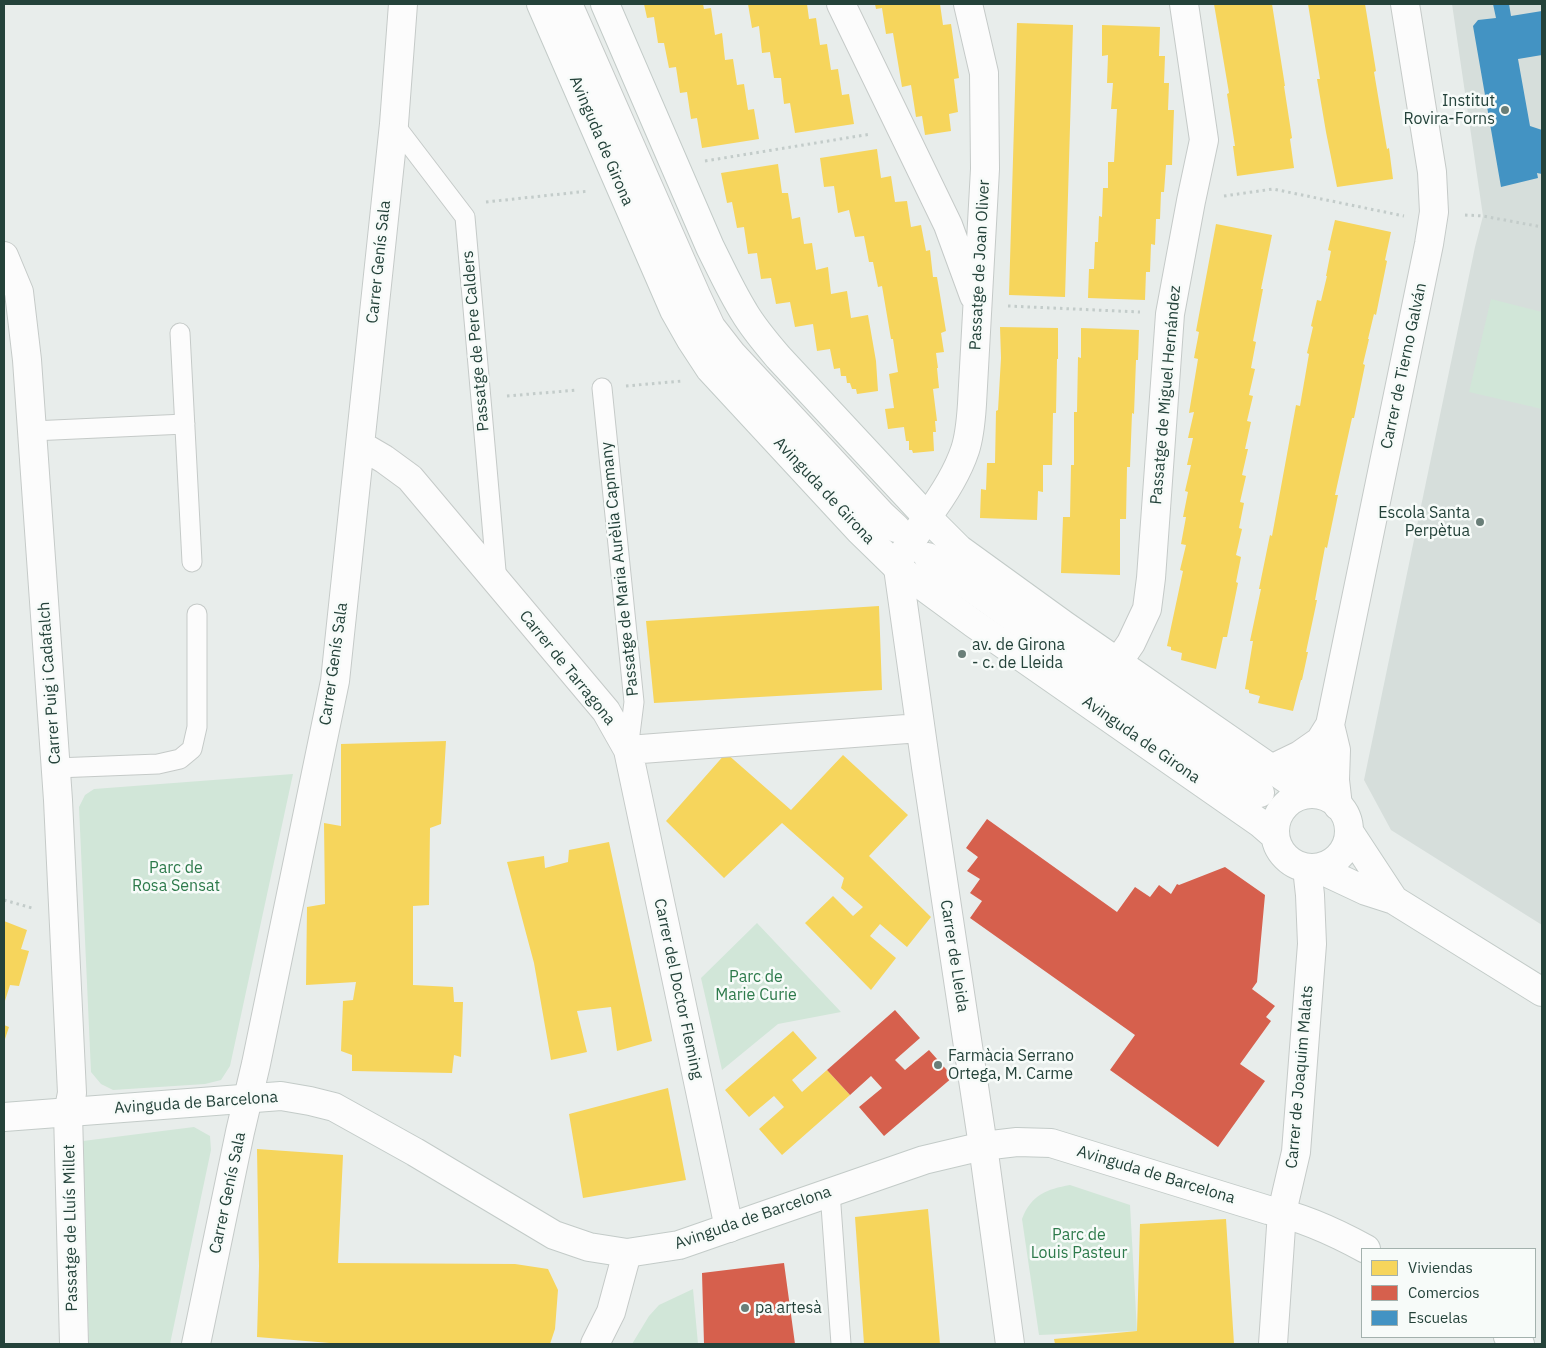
<!DOCTYPE html>
<html>
<head>
<meta charset="utf-8">
<style>
	body { margin:0 }
	#map { position:relative; width:1546px; height:1348px; overflow:hidden; background:#e8edeb; font-family:"IBM Plex Sans",sans-serif }
	canvas { display:block }
	.frame { position:absolute; inset:0; border:5px solid #24423a; pointer-events:none }
	.legend { position:absolute; left:1361px; top:1248px; width:175px; height:90px; box-sizing:border-box; background:#f7fbf9; border:1px solid #a3b1ad; margin:0; padding:6px 9px; list-style:none; font-size:15px; color:#24423a }
	.legend li { display:flex; align-items:center; gap:10px; height:25px }
	.legend b { width:25px; border:1px solid #a3b1ad }
</style>
</head>
<body>
<div id="map">
<canvas width="1546" height="1348"></canvas>
<div class="frame"></div>
<ul class="legend">
<li><b style="height:14px;background:#f6d55c"></b>Viviendas</li>
<li><b style="height:14px;background:#d6604d"></b>Comercios</li>
<li><b style="height:14px;background:#4393c3"></b>Escuelas</li>
</ul>
</div>
<script>
const c = document.querySelector('canvas').getContext('2d');
c.lineJoin = 'round';
function paint(path, color) {
  c.fillStyle = color;
  c.fill(path, 'evenodd');
}
function stroke(path, color, width, dash) {
  c.strokeStyle = color;
  c.lineWidth = width;
  c.lineCap = dash ? 'butt' : 'round';
  c.setLineDash(dash || []);
  c.stroke(path);
}
function label(font, color, halo, rows, align = 'center') {
  c.font = font + ' "IBM Plex Sans",sans-serif';
  c.lineWidth = 5;
  c.setLineDash([]);
  c.textBaseline = 'middle';
  c.strokeStyle = halo;
  c.fillStyle = color;
  for (const [text, x, y, turn = 0] of rows) {
    c.save();
    c.translate(x, y);
    c.rotate((+turn || 0) * Math.PI / 180);
    c.textAlign = isNaN(turn) ? turn : align;
    if (halo) c.strokeText(text, 0, 0);
    c.fillText(text, 0, 0);
    c.restore();
  }
}
paint(new Path2D(`
	M1452 4H1542V925L1391 830 1364 780 1475 247 1483 216Z`), '#d6dedb');
paint(new Path2D(`
	M1491 299 1542 312V409L1469 392Z
	M293 774 230 1066 221 1080 205 1084 113 1090 101 1084 91 1072 79 807 85 795 94 789Z
	M757 923 841 1012 778 1024 722 1070 701 978Z
	M194 1127 210 1136 211 1150 170 1344H89L83 1141Z
	M1070 1185 1130 1205 1137 1331 1039 1335 1022 1219C1031 1195 1047 1189 1070 1185Z
	M693 1289 698 1344H632L649 1316 659 1305Z`), '#d1e6d8');
paint(new Path2D(`
	M644 4H703L704 9 711 8 715 35 722 33 725 60 733 59 737 85 744 84 748 110 754 109 759 139 702 148 697 118 691 119 687 92 680 93 676 67 669 68 664 43H658L654 17 647 18Z
	M748 4H807L809 19 816 18 820 45 827 44 831 70 838 69 842 95 849 94 854 124 795 133 790 103 784 104 781 78H774L770 52 762 53 759 26 752 28Z
	M875 4H940L943 25 951 24 959 78 954 79 958 112 949 114 951 131 925 135 922 116 916 117 911 85 902 87 893 33 886 34 882 8 876 9Z
	M1214 4H1272L1285 86H1284L1292 138 1290 139 1294 168 1237 176 1233 146H1235L1227 94 1229 93Z
	M1308 4H1365L1376 71 1374 72 1387 149 1389 148 1393 179 1337 187 1326 132 1317 79H1320Z
	M1017 23 1073 25 1065 297 1009 295Z
	M1102 25 1160 27 1159 56H1165L1164 83H1169L1168 110H1174L1172 165H1166L1164 192H1161L1160 219H1156L1155 245 1151 244 1150 272H1146L1145 300 1088 298 1089 269H1094L1095 242H1098L1099 216 1102 217 1103 188H1108V162H1114L1117 109H1111L1113 83H1107L1108 55 1102 56Z
	M877 149 881 178 891 176 895 202 907 201 911 227 921 225 926 251 930 250 933 277H937L946 331 941 333 944 352 936 353 938 368H937L939 388 933 389 937 421H935L936 432H933L934 451 913 453 912 450H909V441H906L904 427 888 429 885 409 894 408 889 374 898 372 893 339H891L882 286 878 287 873 262H869L864 236 855 237 849 210 838 213 834 186 824 187 820 158Z
	M778 164 782 193H788L792 219 800 217 804 244 812 243 816 270 828 267 831 294 847 291 851 318 868 315 876 361 878 391 857 394 856 389H852L850 383H847L846 376H841L840 368 834 369 830 349 817 351 813 324 795 327 790 302 776 304 771 278 761 279 757 253 748 254 744 227 737 228 732 202 727 203 721 173Z
	M1335 220 1391 232 1385 260 1387 261 1376 315 1374 314 1368 339H1369L1363 364 1365 365 1354 418H1352L1335 495H1338L1327 548 1325 547 1315 600H1317L1306 652H1308L1302 680H1301L1293 711 1258 703 1260 696 1249 693V690L1245 689 1253 641H1250L1261 589H1259L1270 535 1272 536 1296 405 1300 406 1309 354 1307 353 1313 327 1311 326 1317 300 1321 301 1327 276H1326L1331 251 1328 250Z
	M1216 224 1272 235 1261 289H1263L1253 341 1256 342 1251 368 1255 369 1249 395 1253 396 1247 421 1251 422 1245 449H1248L1242 475 1246 476 1240 502 1244 503 1239 528 1242 529 1236 555 1241 557 1236 582 1238 583 1227 637H1223L1216 669 1181 660 1182 653 1171 650V647L1167 646 1183 571 1180 570 1186 545 1181 544 1186 517H1183L1188 492 1185 491 1191 465H1187L1193 438H1188L1194 412 1189 413 1198 359 1194 358 1199 332 1196 331Z
	M1000 327 1058 328V359H1057L1056 413H1053L1052 465H1043V492L1038 491 1037 520 980 518 981 489 986 490 987 463H995L996 411 998 410 1001 358Z
	M1081 328 1139 330 1138 360H1136L1134 414 1132 413 1130 467H1127L1126 519H1120V575L1061 573 1063 517H1070L1071 465H1074V412H1077L1078 357 1081 358Z
	M879 606 882 690 654 703 646 621Z
	M446 741 441 824 430 828 429 905 413 906V985L453 987 454 1002H463L461 1057 454 1055 452 1073 352 1071V1055L341 1051 343 1001 353 1000 356 982 306 985 307 907 325 904 324 823 341 826V744Z
	M726 753 791 810 843 755 908 815 869 856 931 917 907 947 880 924 870 936 896 958 871 990 805 923 833 896 853 916 863 907 841 888 844 878 782 823 724 878 666 821Z
	M609 842 652 1041 617 1051 611 1007 577 1011 587 1052 551 1060 534 963 507 862 544 856 545 868 568 862 569 850Z
	M4 921 27 930 21 949 29 951 19 986 10 985 4 1004Z
	M4 1025 9 1027 4 1042Z
	M793 1031 817 1058 792 1080 802 1092 827 1070 850 1095 782 1155 759 1129 784 1107 774 1096 749 1117 725 1090Z
	M668 1088 686 1180 583 1198 569 1114Z
	M257 1149 343 1155 338 1263 515 1264 548 1269 558 1290 555 1329 550 1344H342L257 1337 259 1266Z
	M928 1209 940 1344H864L855 1217Z
	M1226 1219 1234 1344H1055L1054 1339 1137 1331 1140 1224Z`), '#f6d55c');
paint(new Path2D(`
	M987 819 1117 912 1135 887 1150 897 1159 885 1171 894 1177 884 1179 885 1225 867 1265 895 1257 982 1252 989 1275 1006 1266 1017 1271 1021 1240 1064 1265 1081 1218 1147 1110 1070 1135 1035 970 918 982 901 970 893 980 879 967 871 978 857 966 848Z
	M895 1010 920 1038 895 1060 905 1070 929 1050 953 1077 884 1136 859 1107 882 1088 871 1076 850 1095 827 1070Z
	M784 1263 795 1344H704L702 1273Z`), '#d6604d');
paint(new Path2D(`
	M1493 4H1509L1511 16 1542 11V55L1518 59 1530 126 1542 130V174L1537 173 1538 178 1501 187 1473 26 1478 20 1496 18Z`), '#4393c3');
const lane = new Path2D(`
	M394 124 465 217 497 582
	M180 333 192 562
	M602 388 634 702 628 750
	M32 431 185 424
	M56 768 158 764 180 759 192 749 197 727V614
	M830 1192 841 1344`);
const street = new Path2D(`
	M568 4 696 295 711 327 732 354 882 515 896 528
	M841 4 948 225 974 296
	M4 256 19 292 27 360 58 800 72 1093 68 1113 74 1344
	M360 445 384 459 410 478 606 711 628 750 729 1228
	M927 517C942 497 957 474 965 450 970 435 971 419 972 404L985 169 984 73 968 4
	M928 557 1260 793
	M898 568 926 767 983 1146 1010 1344
	M1118 662 1131 643 1147 609 1151 578 1170 314 1191 201 1204 140 1184 4
	M1330 725 1336 750 1335 780 1338 806
	M628 750 920 728
	M1271 769 1300 755 1320 741
	M1308 794 1320 741 1330 725 1429 244 1434 212 1432 172 1405 4
	M196 1344 240 1132 256 1064 335 681 394 124 403 4
	M595 1344 611 1312 627 1253
	M1273 1344 1282 1212 1296 1152 1312 944 1310 895 1307 868`);
const secondary = new Path2D(`
	M541 4 674 310 691 340 710 369 860 531 898 568 973 623 1260 823 1275 836
	M605 4 710 247C721 269 731 291 744 312 754 329 767 344 779 358L927 517 959 549 1064 625 1308 794
	M898 568 901 557 927 517
	M1275 831a37 37 0 1 1 74 0a37 37 0 1 1-74 0Z
	M1350 833 1394 900
	M1317 868 1366 891 1394 900 1542 992
	M4 1117 281 1096 310 1101 334 1107 415 1152 554 1235 589 1247 627 1253 679 1245 924 1160 983 1146 1017 1142 1051 1143 1268 1210C1303 1217 1335 1232 1366 1249
	M1508 1337 1520 1344`);
stroke(lane, '#c5cac8', 21);
stroke(street, '#c5cac8', 30);
stroke(secondary, '#c3cbc8', 30);
stroke(new Path2D(`
	M705 161 871 134
	M1224 196 1273 189 1404 216
	M486 202 589 191
	M1465 215 1483 216 1542 227
	M1008 306 1140 312
	M626 386 682 381
	M507 396 578 390
	M4 900 32 908`), '#c3ccca', 3, [2.5, 4]);
stroke(lane, '#fcfcfc', 19);
stroke(street, '#fcfcfc', 28);
stroke(secondary, '#fcfcfc', 28);
for (const [x, y, r, color] of [
	[1505,110,5,"#697e78"],
	[1480,522,5,"#697e78"],
	[962,654,5,"#697e78"],
	[938,1065,5,"#697e78"],
	[745,1308,5,"#697e78"]
]) {
  const dot = new Path2D();
  dot.arc(x, y, r, 0, 2 * Math.PI);
  c.fillStyle = color;
  c.fill(dot);
  stroke(dot, '#f7fbf9', 2);
}
label('16px', '#24423a', '#f7fbf9', [
	["Institut",1495,101,"right"],
	["Rovira-Forns",1495,119,"right"],
	["Escola Santa",1470,513,"right"],
	["Perpètua",1470,531,"right"],
	["av. de Girona",972,645],
	["- c. de Lleida",972,663],
	["Farmàcia Serrano",948,1056],
	["Ortega, M. Carme",948,1074],
	["pa artesà",755,1308]
], 'left');
label('16px', '#24423a', '#f7fbf9', [
	["Avinguda de Girona",601,141,67],
	["Carrer Genís Sala",379,262,-84],
	["Passatge de Joan Oliver",980,265,-87],
	["Passatge de Pere Calders",476,341,-95],
	["Carrer de Tierno Galván",1404,366,-78],
	["Passatge de Miguel Hernández",1166,395,-85],
	["Avinguda de Girona",824,491,47],
	["Passatge de Maria Aurèlia Capmany",620,569,-96],
	["Carrer Genís Sala",334,664,-82],
	["Carrer de Tarragona",567,668,51],
	["Carrer Puig i Cadafalch",50,683,-94],
	["Avinguda de Girona",1141,740,35],
	["Carrer de Lleida",954,956,81],
	["Carrer del Doctor Fleming",678,989,78],
	["Carrer de Joaquim Malats",1300,1077,-85],
	["Avinguda de Barcelona",196,1103,-4],
	["Avinguda de Barcelona",1156,1175,17],
	["Carrer Genís Sala",228,1193,-78],
	["Avinguda de Barcelona",753,1218,-19],
	["Passatge de Lluís Millet",71,1228,-91]
]);
label('16px', '#2d7a4b', '#f7fbf9', [
	["Parc de",176,868],
	["Rosa Sensat",176,886],
	["Parc de",756,977],
	["Marie Curie",756,995],
	["Parc de",1079,1235],
	["Louis Pasteur",1079,1253]
]);
</script>
</body>
</html>
